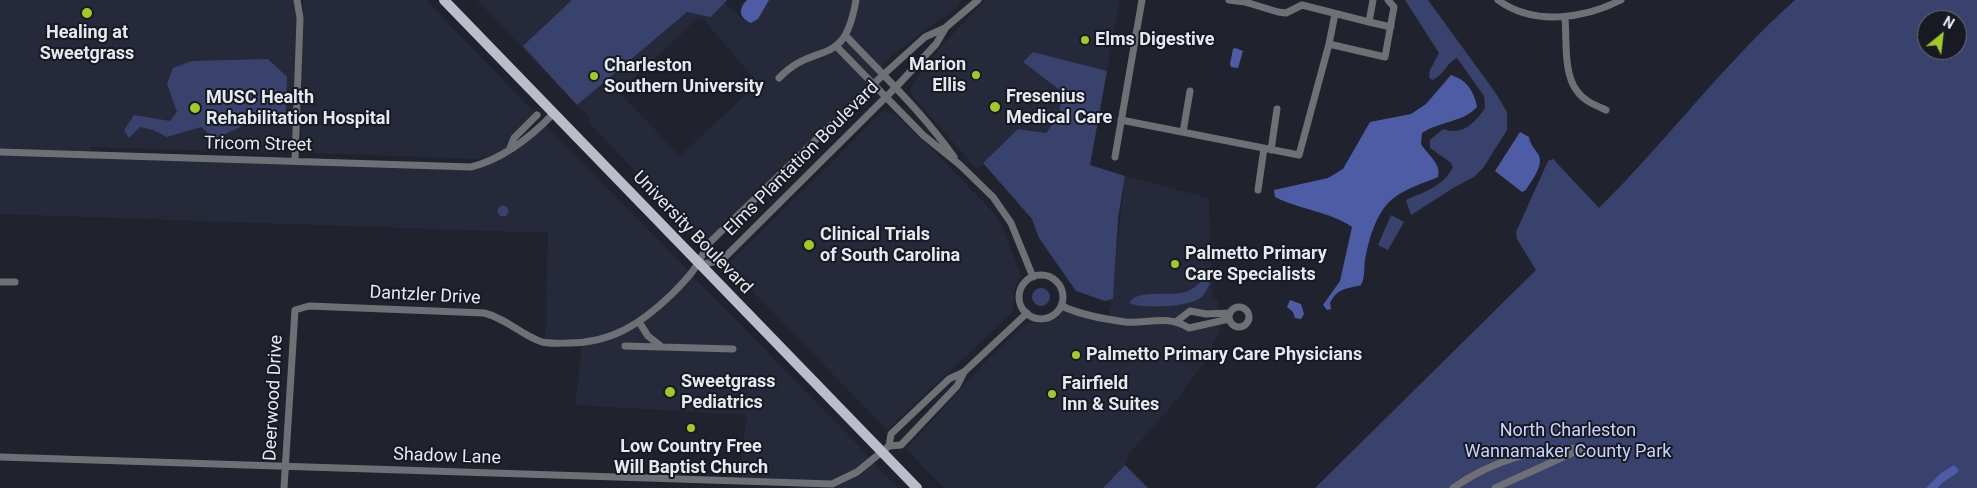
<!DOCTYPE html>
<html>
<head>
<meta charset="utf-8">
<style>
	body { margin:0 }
	#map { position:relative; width:1977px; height:488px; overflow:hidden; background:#20232d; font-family:Roboto,sans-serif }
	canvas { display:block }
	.north { position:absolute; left:1917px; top:10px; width:50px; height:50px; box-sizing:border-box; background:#171923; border:1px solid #6a6c75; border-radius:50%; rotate:29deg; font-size:14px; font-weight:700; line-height:20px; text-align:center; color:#e6e9f0 }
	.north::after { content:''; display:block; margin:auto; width:18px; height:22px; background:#a2c928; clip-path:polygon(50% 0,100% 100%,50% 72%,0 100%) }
</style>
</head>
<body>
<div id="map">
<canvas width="1977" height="488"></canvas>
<div class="north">N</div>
</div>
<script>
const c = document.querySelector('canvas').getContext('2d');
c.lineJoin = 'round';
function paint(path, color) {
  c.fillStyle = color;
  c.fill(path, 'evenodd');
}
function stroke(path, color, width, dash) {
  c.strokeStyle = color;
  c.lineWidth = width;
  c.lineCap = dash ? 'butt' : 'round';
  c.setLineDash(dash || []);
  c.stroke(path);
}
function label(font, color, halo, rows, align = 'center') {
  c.font = font + ' Roboto,sans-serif';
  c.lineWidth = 4;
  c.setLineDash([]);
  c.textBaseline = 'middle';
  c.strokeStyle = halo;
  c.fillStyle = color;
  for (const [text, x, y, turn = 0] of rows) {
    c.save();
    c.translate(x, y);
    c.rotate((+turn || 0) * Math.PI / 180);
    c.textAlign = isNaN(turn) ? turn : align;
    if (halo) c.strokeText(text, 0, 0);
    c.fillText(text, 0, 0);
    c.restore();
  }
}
paint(new Path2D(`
	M0 0H297L296 144H287L284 148 273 153 90 147V155L447 167 490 161 485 156 476 159 313 153 301 143 303 0H426L537 115 510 148 544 123 861 448 880 471 900 488H796V485L740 482 746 415 575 405 582 343 545 342 548 233 0 214Z
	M477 0H727L725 3 743 20 750 23 758 19 769 0H962L950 15 941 18 894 54 884 63 874 83 707 245 588 122 590 119ZM703 19 758 83 680 156 619 92 696 20Z
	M986 0H1120L1107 71 1033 52 1023 62 1062 93 1059 116 1046 133 1018 129 978 170 913 97 910 88 942 45Z
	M884 110 895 114 941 158 995 214 1002 226 1021 276 1014 291 1013 312 887 430 727 265Z
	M1125 176 1209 198 1212 297 1218 300 1220 314 1195 310 1177 321 1189 328 1220 321V331L1204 363 1174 403 1129 454 1125 465 1103 488H944L906 449 987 360 1022 326 1030 323H1044L1054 320 1066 308 1109 318Z`), '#252939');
paint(new Path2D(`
	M572 0H727L711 17 687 12 577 105 523 46Z
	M1405 0H1428L1495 92 1507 112V130L1483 168 1474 177 1455 187 1411 215 1406 200C1424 192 1444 186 1453 167L1450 162 1430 148V140L1443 129C1462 136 1475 123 1485 108L1484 96 1457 58C1446 63 1444 76 1432 80L1429 77 1430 70 1439 53Z
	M1795 0H1977V488H1315L1536 270 1517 239 1516 232 1548 161 1553 159 1599 208C1667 141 1724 63 1795 0ZM1927 20H1957V50H1927Z
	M1033 52 1107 71 1090 165 1125 176 1118 218 1113 299 1105 301 1076 291 1039 238 1032 219 983 163 1018 129 1046 133 1059 116 1062 92 1023 62Z
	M268 59 287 77 286 114 240 127 215 139 201 127 167 137 153 130 140 127 129 138 124 130 134 115 170 121 177 112 167 84 173 68 192 61Z
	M497.5 211a5.5 5.5 0 1 1 11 0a5.5 5.5 0 1 1-11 0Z
	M1391 215 1404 222 1388 250 1378 245Z
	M1203 280 1210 283C1207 289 1205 295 1199 299 1185 307 1144 309 1129 303 1139 287 1173 299 1190 290 1195 288 1199 283 1203 280Z
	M1032 297a9 9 0 1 1 18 0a9 9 0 1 1-18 0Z
	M1125 465 1148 488H1103Z`), '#39426c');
paint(new Path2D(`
	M747 0H769L758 19 751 23C739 18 738 9 747 0Z
	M1235 48 1243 51 1238 68 1231 67 1230 64 1233 49Z
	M1451 75C1467 80 1474 91 1477 107 1462 123 1440 121 1422 133L1421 144C1427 154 1442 164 1438 177 1424 183 1407 188 1395 197 1378 209 1370 235 1366 255 1363 265 1366 276 1361 285 1348 289 1338 287 1330 303L1331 309 1327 310 1323 305 1340 281 1352 227C1334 213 1295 208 1275 197L1274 190 1328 178 1343 169 1370 122 1411 114 1426 104Z
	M1520 132 1529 137C1530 144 1534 148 1538 154 1545 165 1531 181 1526 190L1522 192 1495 171Z
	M1290 300 1301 304 1304 314 1301 319 1295 318 1293 312 1287 307Z
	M1954 465 1959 470C1954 478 1943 479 1938 488H1926L1941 473Z`), '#4e5ca6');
stroke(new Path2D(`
	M1229 0 1245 2 1278 12 1286 13 1302 5 1369 22 1373 0
	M1498 0C1533 26 1584 19 1621 0
	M1565 18C1567 39 1563 73 1577 91 1584 101 1595 105 1606 110
	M1369 22 1391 27
	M1136 33 1170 40
	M847 37C884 76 922 112 954 157
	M1329 44 1335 14
	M837 47 923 135 960 165 993 197 1011 223 1033 277
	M779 78C817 39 844 71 856 0
	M1121 120 1299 155 1329 44 1385 57 1394 7 1388 0
	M1183 132 1190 91
	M510 148 514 138 537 115
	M1271 150 1277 109
	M0 152 471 167C503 159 531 137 554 113
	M1115 157 1142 0
	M295 160 300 18 297 0
	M1258 190 1264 148
	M699 265 722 260 897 86 936 44 945 29
	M1019 297a22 22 0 1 1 44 0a22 22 0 1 1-44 0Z
	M0 282H15
	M1062 306C1080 315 1105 319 1125 322 1149 324 1167 314 1189 328L1229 319
	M1229 317a10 10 0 1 1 20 0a10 10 0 1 1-20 0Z
	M1177 321 1190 311 1206 314 1230 313
	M639 322 648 336 662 347
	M625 346 733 349
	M889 446 891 434 949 379 964 372
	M0 457 832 484 857 472 889 446 901 445 957 386 964 372 1027 313
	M284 488 295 310 309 306 484 313C506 318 521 335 542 342 551 344 560 343 569 343 612 343 642 323 672 294 689 277 698 267 707 245L883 75 925 37 945 28 978 0
	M1453 488C1493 460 1535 448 1583 448
	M1495 488 1581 449`), '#6e7076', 7);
stroke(new Path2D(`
	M444 0 917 488`), '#bbbeca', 10);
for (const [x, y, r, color] of [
	[87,13,6,"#a2c928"],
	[1085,40,5,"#a2c928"],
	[976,75,5,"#a2c928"],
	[594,76,5,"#a2c928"],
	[995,107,6,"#a2c928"],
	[195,108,6,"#a2c928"],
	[809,245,6,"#a2c928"],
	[1175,264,5,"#a2c928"],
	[1076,355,5,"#a2c928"],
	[670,392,6,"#a2c928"],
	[1052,394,5,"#a2c928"],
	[691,428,5,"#a2c928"]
]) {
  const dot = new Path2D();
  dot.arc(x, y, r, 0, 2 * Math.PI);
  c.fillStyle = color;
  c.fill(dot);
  stroke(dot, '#171923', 2);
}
label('bold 18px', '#e6e9f0', '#171923', [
	["Healing at",87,33,"center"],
	["Sweetgrass",87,54,"center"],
	["Elms Digestive",1095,40],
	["Marion",966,65,"right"],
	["Ellis",966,86,"right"],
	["Charleston",604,66],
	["Southern University",604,87],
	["Fresenius",1006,97],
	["Medical Care",1006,118],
	["MUSC Health",206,98],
	["Rehabilitation Hospital",206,119],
	["Clinical Trials",820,235],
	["of South Carolina",820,256],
	["Palmetto Primary",1185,254],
	["Care Specialists",1185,275],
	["Palmetto Primary Care Physicians",1086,355],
	["Sweetgrass",681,382],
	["Pediatrics",681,403],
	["Fairfield",1062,384],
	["Inn & Suites",1062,405],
	["Low Country Free",691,447,"center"],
	["Will Baptist Church",691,468,"center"]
], 'left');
label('18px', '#e6e9f0', '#171923', [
	["Tricom Street",258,145,1],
	["Elms Plantation Boulevard",802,159,-45],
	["University Boulevard",692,233,46],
	["Dantzler Drive",425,296,3],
	["Deerwood Drive",274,398,-87],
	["Shadow Lane",447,457,2]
]);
label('18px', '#c9d4fe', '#171923', [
	["North Charleston",1568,431],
	["Wannamaker County Park",1568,452]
]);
</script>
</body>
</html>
